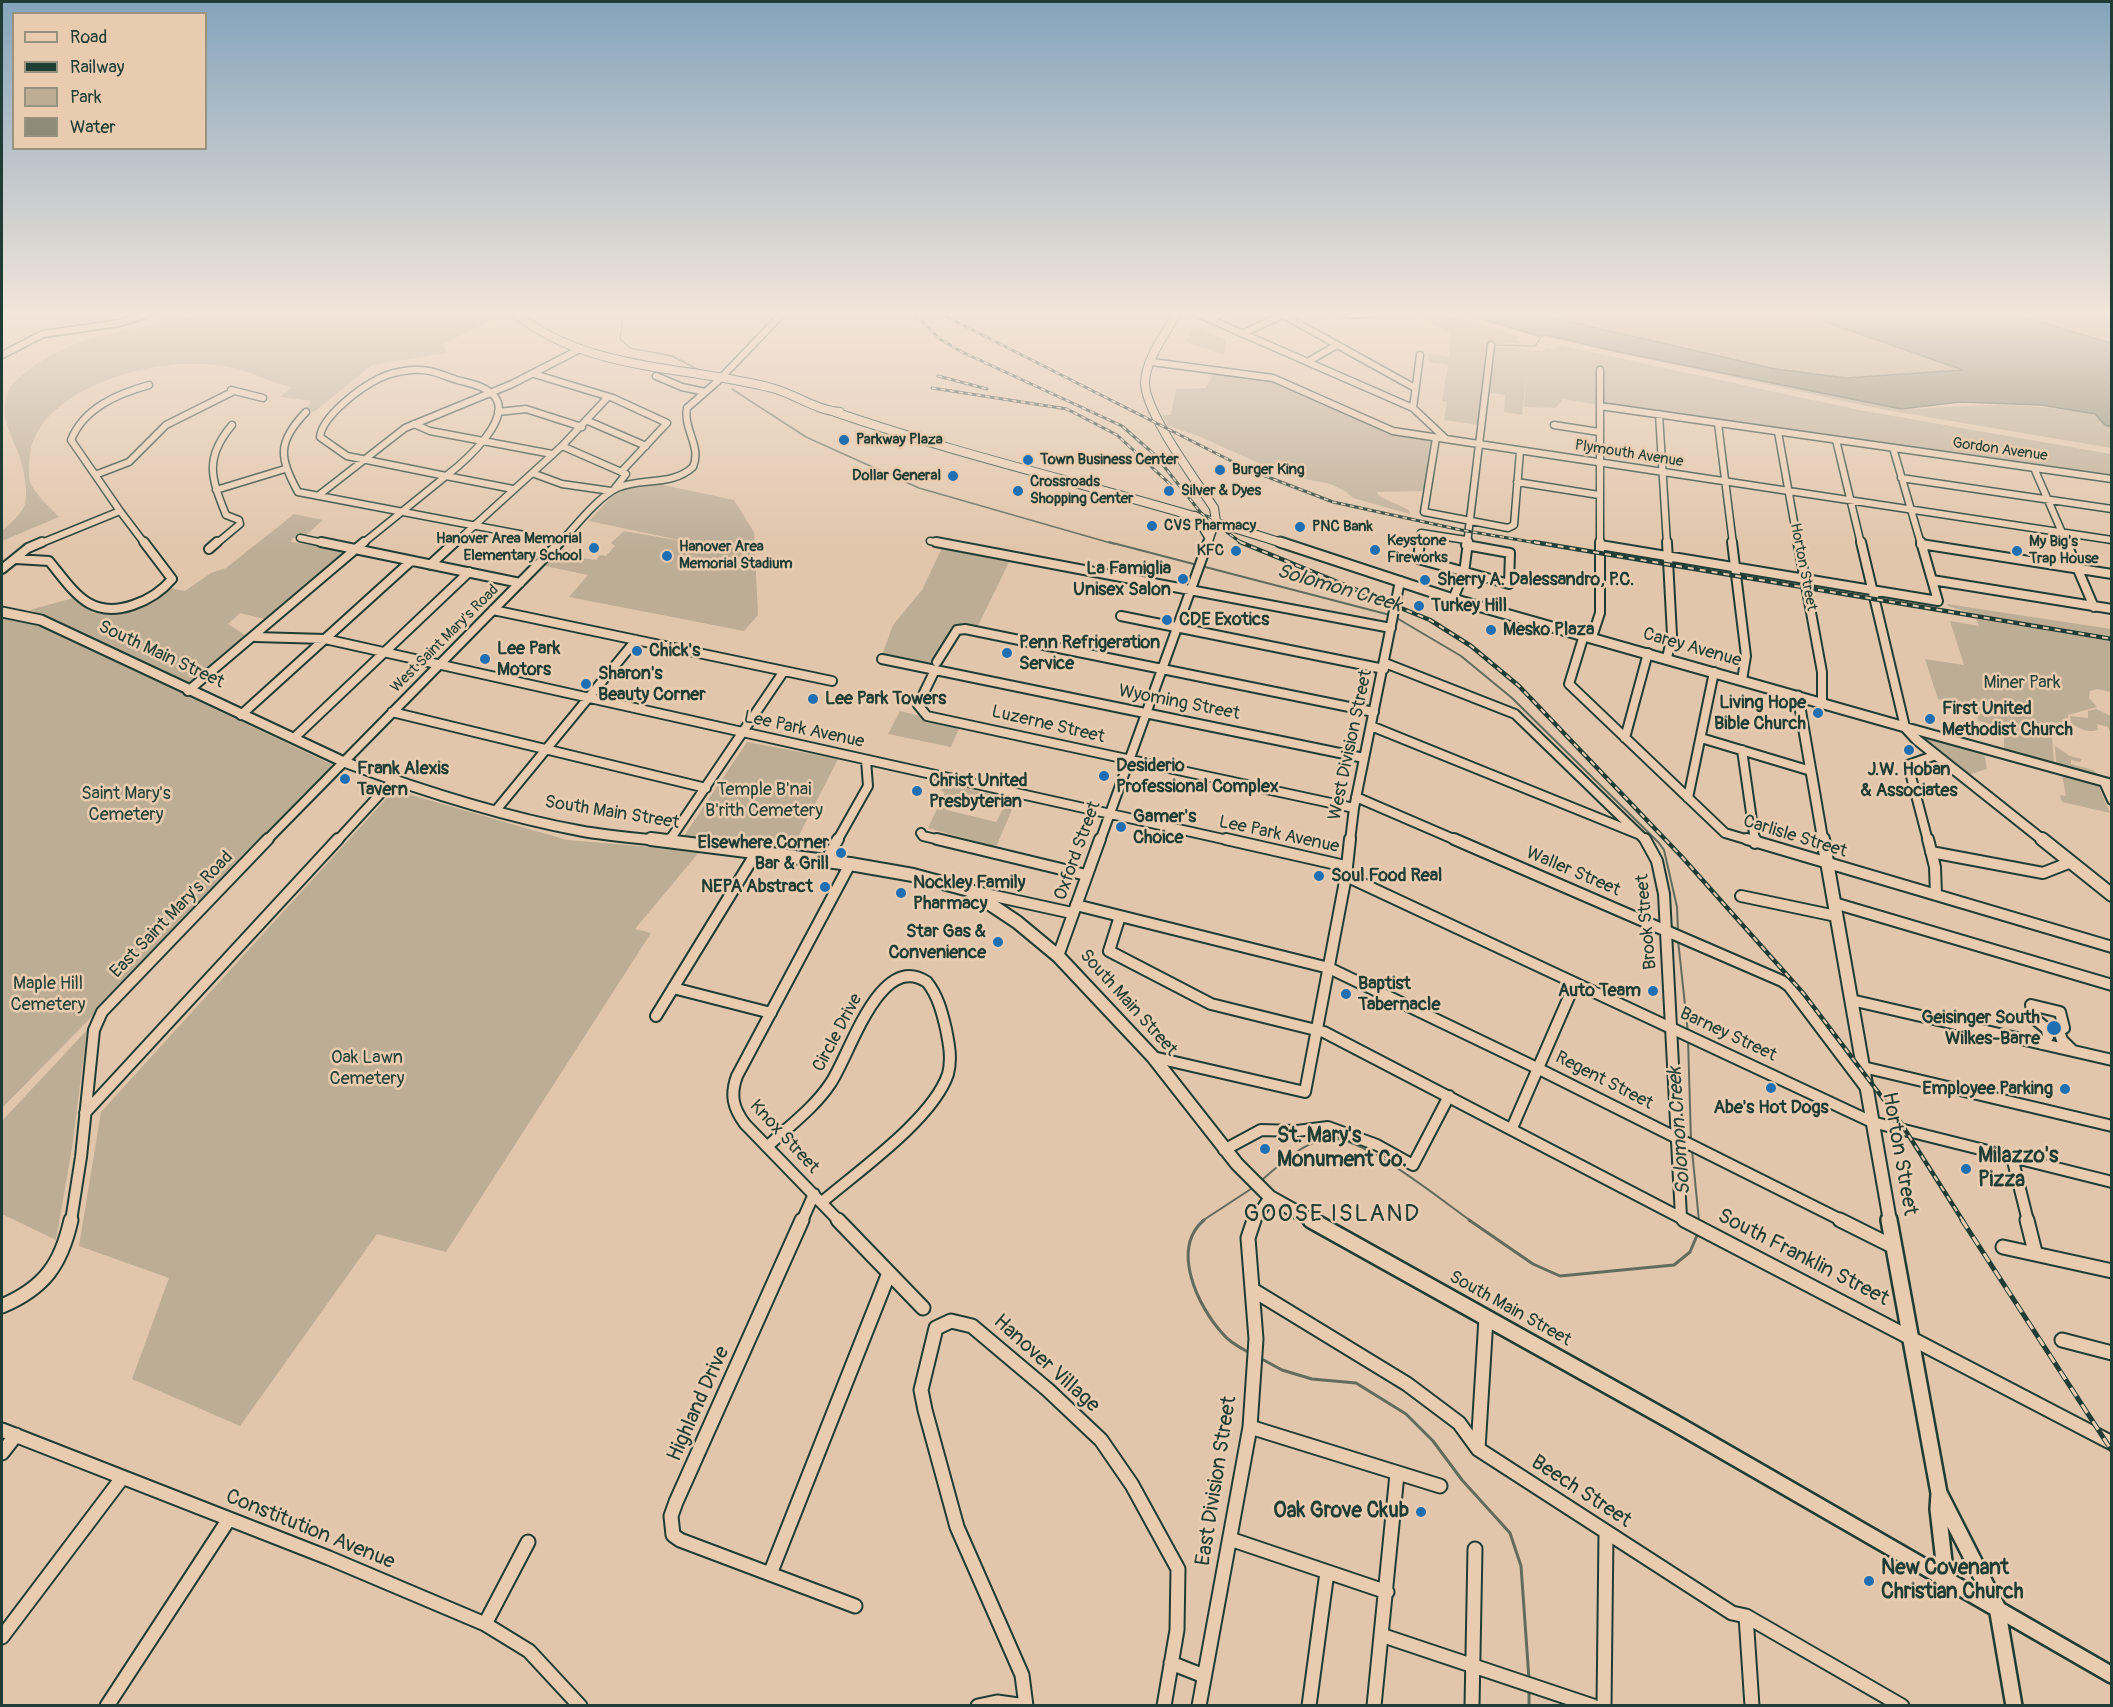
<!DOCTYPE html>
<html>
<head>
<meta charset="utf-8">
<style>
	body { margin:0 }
	#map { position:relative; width:2113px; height:1707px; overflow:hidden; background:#e1c6ab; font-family:Pangolin,sans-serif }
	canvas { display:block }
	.frame { position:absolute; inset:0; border:3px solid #1f3d34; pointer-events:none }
	.legend { position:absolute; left:12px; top:12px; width:195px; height:138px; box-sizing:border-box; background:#e9ccb0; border:2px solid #98937e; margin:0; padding:8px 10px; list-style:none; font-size:18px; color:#1f3d34 }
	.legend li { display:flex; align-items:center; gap:12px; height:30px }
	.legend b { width:30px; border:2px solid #98937e }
</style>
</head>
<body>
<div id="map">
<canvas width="2113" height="1707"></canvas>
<div class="frame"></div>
<ul class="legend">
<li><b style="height:8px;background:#e9ccb0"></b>Road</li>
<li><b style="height:8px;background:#1f3d34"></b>Railway</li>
<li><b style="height:16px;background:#bdad95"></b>Park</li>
<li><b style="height:16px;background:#8e8c79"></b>Water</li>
</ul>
</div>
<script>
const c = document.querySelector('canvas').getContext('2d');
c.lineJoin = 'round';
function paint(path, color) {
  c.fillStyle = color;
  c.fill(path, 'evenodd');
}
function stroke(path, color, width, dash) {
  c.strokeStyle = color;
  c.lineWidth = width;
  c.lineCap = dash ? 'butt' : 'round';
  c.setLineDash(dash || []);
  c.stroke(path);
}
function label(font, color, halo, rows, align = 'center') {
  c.font = font + ' Pangolin,sans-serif';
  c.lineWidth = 5;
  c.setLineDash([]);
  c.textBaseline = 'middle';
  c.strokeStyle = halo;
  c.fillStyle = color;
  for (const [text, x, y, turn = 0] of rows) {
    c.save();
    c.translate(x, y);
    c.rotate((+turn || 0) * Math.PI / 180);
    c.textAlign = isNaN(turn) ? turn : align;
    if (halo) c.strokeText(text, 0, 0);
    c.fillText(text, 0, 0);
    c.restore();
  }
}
paint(new Path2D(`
	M203 311H501L504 314 443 344 447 353 372 365 314 412 304 410 312 401 280 397 292 387C275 384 261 376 244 371 226 365 205 363 185 364 133 365 39 394 30 454 29 463 27 478 32 486 38 497 50 507 59 517L2 541V531C9 524 22 514 25 504 29 488 22 460 15 445 6 425 0 407 10 387 46 348 95 335 146 326 165 322 186 321 203 311Z
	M1409 311H1432L1519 336 1516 340 1521 343 1488 344 1478 425 1444 420 1447 402 1442 401 1448 365 1429 362V354L1449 357 1451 334Z
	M1523 311H1794L1965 371 1846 378 1775 369Z
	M2003 311H2111V343Z
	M1193 326 1226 340 1224 355 1186 342Z
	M1547 335 1901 410C1956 406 2010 401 2066 410 2074 412 2086 411 2093 415 2100 418 2103 425 2111 428V430H2106L2111 431V448L1881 409 1545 337Z
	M1558 345 1859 410 2111 454V478L1604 405 1600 364 1595 380V404L1563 399 1556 408 1524 407 1527 372 1522 415 1504 412 1505 395 1490 393 1493 346 1542 351 1548 348 1555 350Z
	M1213 374 1266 379 1393 435 1431 441 1424 491 1377 492 1379 496 1409 510 1410 514 1353 498 1345 491 1330 484 1285 475 1196 435 1168 426 1162 415H1171L1176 389 1206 388Z
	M659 484 734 500 754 532 758 615 744 631 569 597 588 575 545 566 562 549 571 550 567 556 596 560 600 555 606 556 615 546 611 543 624 531 693 543 589 521 617 491Z
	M294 514 323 520 306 535 293 538 291 542 350 551 268 620 240 613 228 624 248 637 190 687 61 623 30 610 73 598 93 613 107 614 131 609 170 588 185 591 211 573 226 568Z
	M942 548 1010 560 977 628 965 626 940 667 882 655 893 625 922 590Z
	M1947 604 2111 629V636L1974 614 1948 606Z
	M2 615 38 625 337 767 2 1108Z
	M1976 619 2111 641V692L2097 689 2090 691 2089 698 2097 707 2068 715V726L2059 724 2051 726 2054 763 2004 749V728L1978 721 1976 707 1938 699 1925 659 1964 665 1950 621 1979 626Z
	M2096 709 2111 716V735L2108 727 2097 724 2098 730C2087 733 2080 729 2071 723L2070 716 2088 718V711Z
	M900 711 960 726 951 747 888 734Z
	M1924 736 1984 753 1987 769 1967 775 1922 739Z
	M747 742 838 759 791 851 684 836Z
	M2055 746 2070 756 2082 759 2080 762 2071 760V764L2093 770 2098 775 2059 764 2056 762Z
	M2062 775 2098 785 2110 813 2062 802 2060 795 2066 796Z
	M945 784 981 792 977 802 954 797 947 810 996 822 1003 809 980 803 985 793 1016 800 996 847 928 828 945 792 941 791Z
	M394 790 567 840 700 851 635 929 651 933 446 1252 377 1234 240 1426 132 1379 169 1278 79 1246 101 1112Z
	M87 1030 72 1148 56 1240 2 1214V1121Z`), '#bdad95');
const water = new Path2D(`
	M1455 311H1523L1775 369 1846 378 1963 370 1794 311H2003L2111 343V427L2105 425 2095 414 2041 405 1960 402 1901 409 1614 351 1547 335 1539 336Z`);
paint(water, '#8e8c79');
stroke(water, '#626c5d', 1.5);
stroke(new Path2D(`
	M624 311 620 339 630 348 672 356 701 371
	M1496 345 1535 346 1543 334
	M732 389 806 437 919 488 1114 544`), '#626c5d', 1.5);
stroke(new Path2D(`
	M1109 542 1390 615
	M1395 617 1461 656 1512 698 1659 843 1664 850 1677 907 1678 932
	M1678 940 1688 1033
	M1688 1039 1691 1141
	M1692 1150 1699 1221
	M1261 1181C1279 1165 1302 1143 1326 1139 1359 1132 1442 1201 1471 1221
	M1202 1221 1254 1187`), '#626c5d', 2);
stroke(new Path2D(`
	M1204 1220C1170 1249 1198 1307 1223 1334 1230 1343 1241 1348 1250 1353
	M1469 1220 1533 1264 1560 1276 1674 1265 1690 1252 1698 1233
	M1260 1358 1282 1370 1312 1379 1356 1383 1406 1414 1433 1441 1462 1480 1510 1533 1521 1566 1529 1679
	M1529 1690V1706`), '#626c5d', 3);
const minorFar3 = new Path2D(`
	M1191 311 1413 408
	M1276 311 1415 388
	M1334 311 1350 315 1374 313
	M1210 319 1226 311
	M1244 333 1291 311
	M2 355 43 334 120 323 158 311
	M1420 355 1413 408 1446 439
	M1309 361 1337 345
	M1152 362 1273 378 1393 431 2112 540
	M412 370C428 368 442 375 457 380 468 383 482 385 491 393 519 415 463 463 446 476L347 456 320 437C322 416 361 387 380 378 390 373 401 371 412 370Z
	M1600 370V544
	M534 374 613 398 667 423 621 472
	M656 376 682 387 705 392
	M231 390 263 398
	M1600 406 2112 479
	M306 412C277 442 279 457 298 492L561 542
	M498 412 526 409 582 427
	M1659 414 1667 544
	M588 421 646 446
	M1718 423 1733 544
	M414 424 430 431 552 454
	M1554 425 1599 432
	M1778 432 1798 544
	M1436 438 1424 512 1508 528 1514 525 1520 451
	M1836 440 1861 544
	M562 446 626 474 615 488
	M1893 448 1921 544
	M2034 468 2067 544
	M532 473 562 484 611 491
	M95 475 129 462 166 425 234 391
	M446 476 513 489
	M1901 478 2112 509
	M1517 482 1599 495
	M216 490 285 469
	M319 495 405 428 512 384 580 349
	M120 511 145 544
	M1195 515 1209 539
	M300 538 328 544
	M930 541 944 544
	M39 544 120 511 71 440C84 408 117 394 149 385
	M216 544 240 524 239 520 226 515C211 478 204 458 232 425
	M362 544 446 476
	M454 544 562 446 607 398
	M559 544C574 528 598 497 617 488 642 477 671 487 693 467 702 447 683 429 687 408L718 381 785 311
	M1208 544 1216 521
	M1420 544 1421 533 1466 540
	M1467 544 1491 345`);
const minorFar2 = new Path2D(`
	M321 542 520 583
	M936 542 1391 628
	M1420 542 1418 559 1509 584 1510 553 1466 545
	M1667 542 1672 635 1667 658
	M1732 542 1746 656 1742 680
	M1798 542 1822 672V703
	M1861 542 1905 727 2112 784
	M2066 542 2094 607
	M1921 544 2112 574
	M1600 545 1938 601 1921 542
	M209 549 217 542
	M16 559 49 561C74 591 89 620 133 605 148 600 162 591 172 579L144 542
	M430 565 455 542
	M2 569 28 548 42 542
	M1932 580 2112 609
	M1453 599 1464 573 1468 542
	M493 610 832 681
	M1121 616 1384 669
	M1584 635 1569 684 1725 833 1752 841
	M255 637 325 639 1232 841
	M1592 637 1600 613V542
	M882 659 1364 758
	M937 662 957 630 965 629 1374 712
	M1385 663 1515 714 1646 841
	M935 670 918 705 927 716 1354 808
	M188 691 364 542
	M392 712 706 788
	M241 715 411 561
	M1371 726 1638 834
	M294 738 469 572
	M1625 738 1648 653
	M1701 738 1811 771
	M1742 750 1755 841
	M2104 782 2112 800
	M1356 797 1458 841
	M1688 798 1714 672
	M497 809 636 640
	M921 833 923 836 944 841
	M266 841 560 542
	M337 841 393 780
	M669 841 784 671
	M837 841 868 786 866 760
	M1100 841 1208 542
	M1350 841 1354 808 1400 581
	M1928 841 1908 765 1936 755`);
const minorFar1 = new Path2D(`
	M937 839 1086 875
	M1226 839 1345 866
	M1454 839 1782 981 1789 986 1866 1088
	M1645 839 1657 861 1664 894 1681 1217
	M1747 839 2112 947
	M1755 839V843
	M1928 839 1935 867 1936 895
	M668 842 670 839
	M1931 852 2043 873 2071 862
	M826 861 838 839
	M1346 876 1872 1122 2112 1182
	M972 891 1072 913
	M1741 896 1836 916
	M1834 903 2112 985
	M1076 905 1329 968 1537 1068 1843 1221
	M1120 916 1109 951 1211 1004 1324 1032 1687 1221
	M1058 956 1100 839
	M673 988 771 1013
	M1851 1000 2112 1060
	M656 1016 756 853
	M2042 1044 2048 1037 2047 1029 2036 1020 2031 1005 2060 1012 2064 1028 2059 1031 2062 1040 2073 1051
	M1153 1057 1305 1092 1346 876 1350 839
	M1863 1067 2112 1126
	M85 1113 338 839
	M1512 1128 1575 983
	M768 1146C789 1126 814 1108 830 1084 849 1058 879 950 927 982 938 996 942 1012 946 1029 949 1044 952 1059 948 1074 933 1119 857 1172 822 1202
	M1224 1150 1261 1130 1297 1131 1328 1127 1377 1145 1413 1165 1449 1096
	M2012 1157 2028 1221
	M71 1221 81 1157 94 1030 102 1012 268 839
	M802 1221 814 1194
	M839 1221 745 1124C733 1108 730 1095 737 1076L850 864
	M1254 1221 1270 1197`);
const minor = new Path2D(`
	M802 1220 676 1502 671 1516 673 1535 680 1540 855 1606
	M838 1220 923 1308
	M1684 1220 2112 1443
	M1840 1220 1894 1247
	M2027 1220 2035 1252
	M2003 1247 2112 1271
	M1253 1290 1407 1384 1459 1423 1478 1449 1732 1613 1746 1616 1902 1706
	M2 1306C44 1288 61 1265 71 1220
	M2062 1340 2112 1353
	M1250 1427 1440 1486
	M2 1430 329 1558 485 1624 529 1651 580 1706
	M1478 1449 1486 1318
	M2 1453 16 1435
	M1230 1539 1387 1592
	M770 1574 889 1273
	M1746 1616 1752 1706
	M485 1624 528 1542
	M1381 1635 1593 1706
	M2 1637 122 1478
	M1171 1663 1204 1676
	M107 1706 229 1519
	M978 1706 997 1702 1026 1706
	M1026 1706 1022 1675 957 1527 925 1410 921 1390 936 1328 951 1321 972 1326 1048 1390 1101 1440 1132 1485 1178 1569 1177 1630 1164 1706
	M1199 1706 1250 1427 1256 1339 1248 1238 1254 1220
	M1309 1706 1327 1572
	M1374 1706 1397 1474
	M1472 1706 1475 1549
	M1604 1706 1606 1534`);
const majorFar3 = new Path2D(`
	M512 311C585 372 684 365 772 388 795 394 815 410 840 412
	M1178 311C1167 332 1146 358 1145 382 1144 411 1197 482 1214 508L1216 521
	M835 412C983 463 1136 495 1285 544`);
const majorFar2 = new Path2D(`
	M1280 542 1453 599 1905 727 1917 740 2044 841
	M2 612 41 620 344 762C417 789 505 817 581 831 608 836 636 838 663 841
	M1798 696 1823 841`);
const majorFar1 = new Path2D(`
	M651 839 850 864 913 875 969 890 1017 922 1058 956 1153 1057 1237 1164 1270 1197 1313 1221
	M1823 839 1890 1221
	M2042 839 2112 895`);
const major = new Path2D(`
	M1311 1220 1673 1422 2112 1675
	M1889 1220 1939 1493 1997 1607 2014 1706
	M1939 1494 1938 1509 1946 1579`);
stroke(minorFar3, '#1f3d34', 9);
stroke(minorFar2, '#1f3d34', 12);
stroke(minorFar1, '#1f3d34', 14);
stroke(minor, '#1f3d34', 17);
stroke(majorFar3, '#1f3d34', 10);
stroke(majorFar2, '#1f3d34', 13);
stroke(majorFar1, '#1f3d34', 16);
stroke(major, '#1f3d34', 20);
stroke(minorFar3, '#e9ccb0', 6);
stroke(minorFar2, '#e9ccb0', 8);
stroke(minorFar1, '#e9ccb0', 10);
stroke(minor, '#e9ccb0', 13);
stroke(majorFar3, '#e9ccb0', 8);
stroke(majorFar2, '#e9ccb0', 9);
stroke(majorFar1, '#e9ccb0', 12);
stroke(major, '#e9ccb0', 15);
const railFar2 = new Path2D(`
	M911 311 940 339 962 352 1122 426 1155 455 1201 513 1243 544
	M935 311 1247 469 1333 502 1461 530 1543 544
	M938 376 987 389
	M932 388 1067 409 1117 435 1171 485`);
const railFar1 = new Path2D(`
	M1240 542 1430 620 1471 646 1519 686 1682 857 1804 994 1897 1117 1963 1221
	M1534 542 2112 639`);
const rail = new Path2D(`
	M1962 1220 2112 1451`);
stroke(railFar2, '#1f3d34', 3);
stroke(railFar1, '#1f3d34', 4.5);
stroke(rail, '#1f3d34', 5);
stroke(railFar2, '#e9ccb0', 1.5, [4.5]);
stroke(railFar1, '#e9ccb0', 2, [6]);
stroke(rail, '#e9ccb0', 3, [10]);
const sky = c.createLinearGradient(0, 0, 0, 550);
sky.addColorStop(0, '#84a4bc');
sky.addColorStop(0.57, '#f2e5d9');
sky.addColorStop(1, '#f2e5d900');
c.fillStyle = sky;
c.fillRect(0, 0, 2113, 550);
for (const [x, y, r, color] of [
	[844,440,6,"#1f6fb2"],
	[1028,460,6,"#1f6fb2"],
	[1220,470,6,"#1f6fb2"],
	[953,476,6,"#1f6fb2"],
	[1018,491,6,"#1f6fb2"],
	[1169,491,6,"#1f6fb2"],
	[1152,526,6,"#1f6fb2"],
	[1300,527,6,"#1f6fb2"],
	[594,548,6,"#1f6fb2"],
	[1375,550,6,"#1f6fb2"],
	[1236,551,6,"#1f6fb2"],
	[2017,551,6,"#1f6fb2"],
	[667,556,6,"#1f6fb2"],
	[1183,579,6,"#1f6fb2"],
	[1425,580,6,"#1f6fb2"],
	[1419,606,6,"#1f6fb2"],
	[1167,620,6,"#1f6fb2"],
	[1491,630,6,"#1f6fb2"],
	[637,651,6,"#1f6fb2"],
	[1007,653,6,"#1f6fb2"],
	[485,659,6,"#1f6fb2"],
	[586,684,6,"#1f6fb2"],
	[813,699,6,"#1f6fb2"],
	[1818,713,6,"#1f6fb2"],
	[1930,719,6,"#1f6fb2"],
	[1909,750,6,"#1f6fb2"],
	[1104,776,6,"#1f6fb2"],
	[345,779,6,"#1f6fb2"],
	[917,791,6,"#1f6fb2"],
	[1121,827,6,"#1f6fb2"],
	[841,853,6,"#1f6fb2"],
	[1319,876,6,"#1f6fb2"],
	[825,887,6,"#1f6fb2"],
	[901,893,6,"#1f6fb2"],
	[998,942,6,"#1f6fb2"],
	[1653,991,6,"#1f6fb2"],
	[1346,994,6,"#1f6fb2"],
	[2054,1028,8,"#1f6fb2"],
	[1771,1088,6,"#1f6fb2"],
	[2065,1089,6,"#1f6fb2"],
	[1265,1149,6,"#1f6fb2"],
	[1966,1169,6,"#1f6fb2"],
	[1421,1512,6,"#1f6fb2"],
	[1869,1581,6,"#1f6fb2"]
]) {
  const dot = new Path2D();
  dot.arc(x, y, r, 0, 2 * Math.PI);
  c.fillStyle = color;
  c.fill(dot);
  stroke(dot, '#e9ccb0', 2);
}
label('bold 15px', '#1f3d34', '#e9ccb0', [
	["Parkway Plaza",856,440],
	["Town Business Center",1040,460],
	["Burger King",1232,470],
	["Dollar General",941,476,"right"],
	["Crossroads",1030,482],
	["Shopping Center",1030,499],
	["Silver & Dyes",1181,491],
	["CVS Pharmacy",1164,526],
	["PNC Bank",1312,527],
	["Hanover Area Memorial",582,539,"right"],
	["Elementary School",582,556,"right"],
	["Keystone",1387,541],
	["Fireworks",1387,558],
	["My Big's",2029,542],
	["Trap House",2029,559],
	["Hanover Area",679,547],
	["Memorial Stadium",679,564],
	["KFC",1224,551,"right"]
], 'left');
label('15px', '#1f3d34', '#e9ccb0', [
	["Gordon Avenue",2000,450,8],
	["Plymouth Avenue",1629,454,9],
	["Horton Street",1803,567,79],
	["West Saint Mary's Road",445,639,-45]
]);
label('bold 18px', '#1f3d34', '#e9ccb0', [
	["La Famiglia",1171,569,"right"],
	["Unisex Salon",1171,590,"right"],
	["Sherry A. Dalessandro, P.C.",1437,580],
	["Turkey Hill",1431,606],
	["CDE Exotics",1179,620],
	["Mesko Plaza",1503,630],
	["Penn Refrigeration",1019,643],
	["Service",1019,664],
	["Lee Park",497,649],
	["Motors",497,670],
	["Chick's",649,651],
	["Sharon's",598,674],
	["Beauty Corner",598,695],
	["Lee Park Towers",825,699],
	["Living Hope",1806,703,"right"],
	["Bible Church",1806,724,"right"],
	["First United",1942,709],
	["Methodist Church",1942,730],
	["Desiderio",1116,766],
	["Professional Complex",1116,787],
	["Frank Alexis",357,769],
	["Tavern",357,790],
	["J.W. Hoban",1909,770,"center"],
	["& Associates",1909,791,"center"],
	["Christ United",929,781],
	["Presbyterian",929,802],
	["Gamer's",1133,817],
	["Choice",1133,838],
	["Elsewhere Corner",829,843,"right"],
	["Bar & Grill",829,864,"right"],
	["Soul Food Real",1331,876],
	["Nockley Family",913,883],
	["Pharmacy",913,904],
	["NEPA Abstract",813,887,"right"],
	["Star Gas &",986,932,"right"],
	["Convenience",986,953,"right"],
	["Baptist",1358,984],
	["Tabernacle",1358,1005],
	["Auto Team",1641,991,"right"],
	["Geisinger South",2040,1018,"right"],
	["Wilkes-Barre",2040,1039,"right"],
	["Employee Parking",2053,1089,"right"],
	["Abe's Hot Dogs",1771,1108,"center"]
], 'left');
label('18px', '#1f3d34', '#e9ccb0', [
	["Carey Avenue",1692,648,16],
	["South Main Street",161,655,25],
	["Wyoming Street",1179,703,11],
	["Luzerne Street",1048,725,13],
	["Lee Park Avenue",804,730,12],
	["West Division Street",1351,745,-78],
	["South Main Street",612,813,9],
	["Lee Park Avenue",1279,835,12],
	["Carlisle Street",1795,837,17],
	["Oxford Street",1078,851,-70],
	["Waller Street",1573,872,23],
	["East Saint Mary's Road",172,915,-46],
	["Brook Street",1647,922,-95],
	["South Main Street",1128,1003,48],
	["Circle Drive",838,1033,-62],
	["Barney Street",1728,1035,25],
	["Regent Street",1604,1081,27],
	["Knox Street",784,1137,47],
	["South Main Street",1510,1309,29]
]);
label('18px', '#274339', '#e9ccb0', [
	["Miner Park",2022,683],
	["Temple B'nai",764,790],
	["B'rith Cemetery",764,811],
	["Saint Mary's",126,794],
	["Cemetery",126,815],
	["Maple Hill",48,984],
	["Cemetery",48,1005],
	["Oak Lawn",367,1058],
	["Cemetery",367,1079]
]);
label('italic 20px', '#2a453b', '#e9ccb0', [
	["Solomon Creek",1339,589,16],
	["Solomon Creek",1680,1131,-94]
]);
label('bold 21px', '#1f3d34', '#e9ccb0', [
	["St. Mary's",1277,1137],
	["Monument Co.",1277,1161],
	["Milazzo's",1978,1157],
	["Pizza",1978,1181],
	["Oak Grove Ckub",1409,1512,"right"],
	["New Covenant",1881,1569],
	["Christian Church",1881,1593]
], 'left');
label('21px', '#1f3d34', '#e9ccb0', [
	["Horton Street",1899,1154,80],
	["South Franklin Street",1803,1258,27],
	["Hanover Village",1046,1364,42],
	["Highland Drive",699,1404,-66],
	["East Division Street",1217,1481,-81],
	["Beech Street",1581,1492,33],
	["Constitution Avenue",310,1530,22]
]);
c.letterSpacing = '1.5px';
label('24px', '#1f3d34', '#e9ccb0', [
	["GOOSE ISLAND",1332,1215]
]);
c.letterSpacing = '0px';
</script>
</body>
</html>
